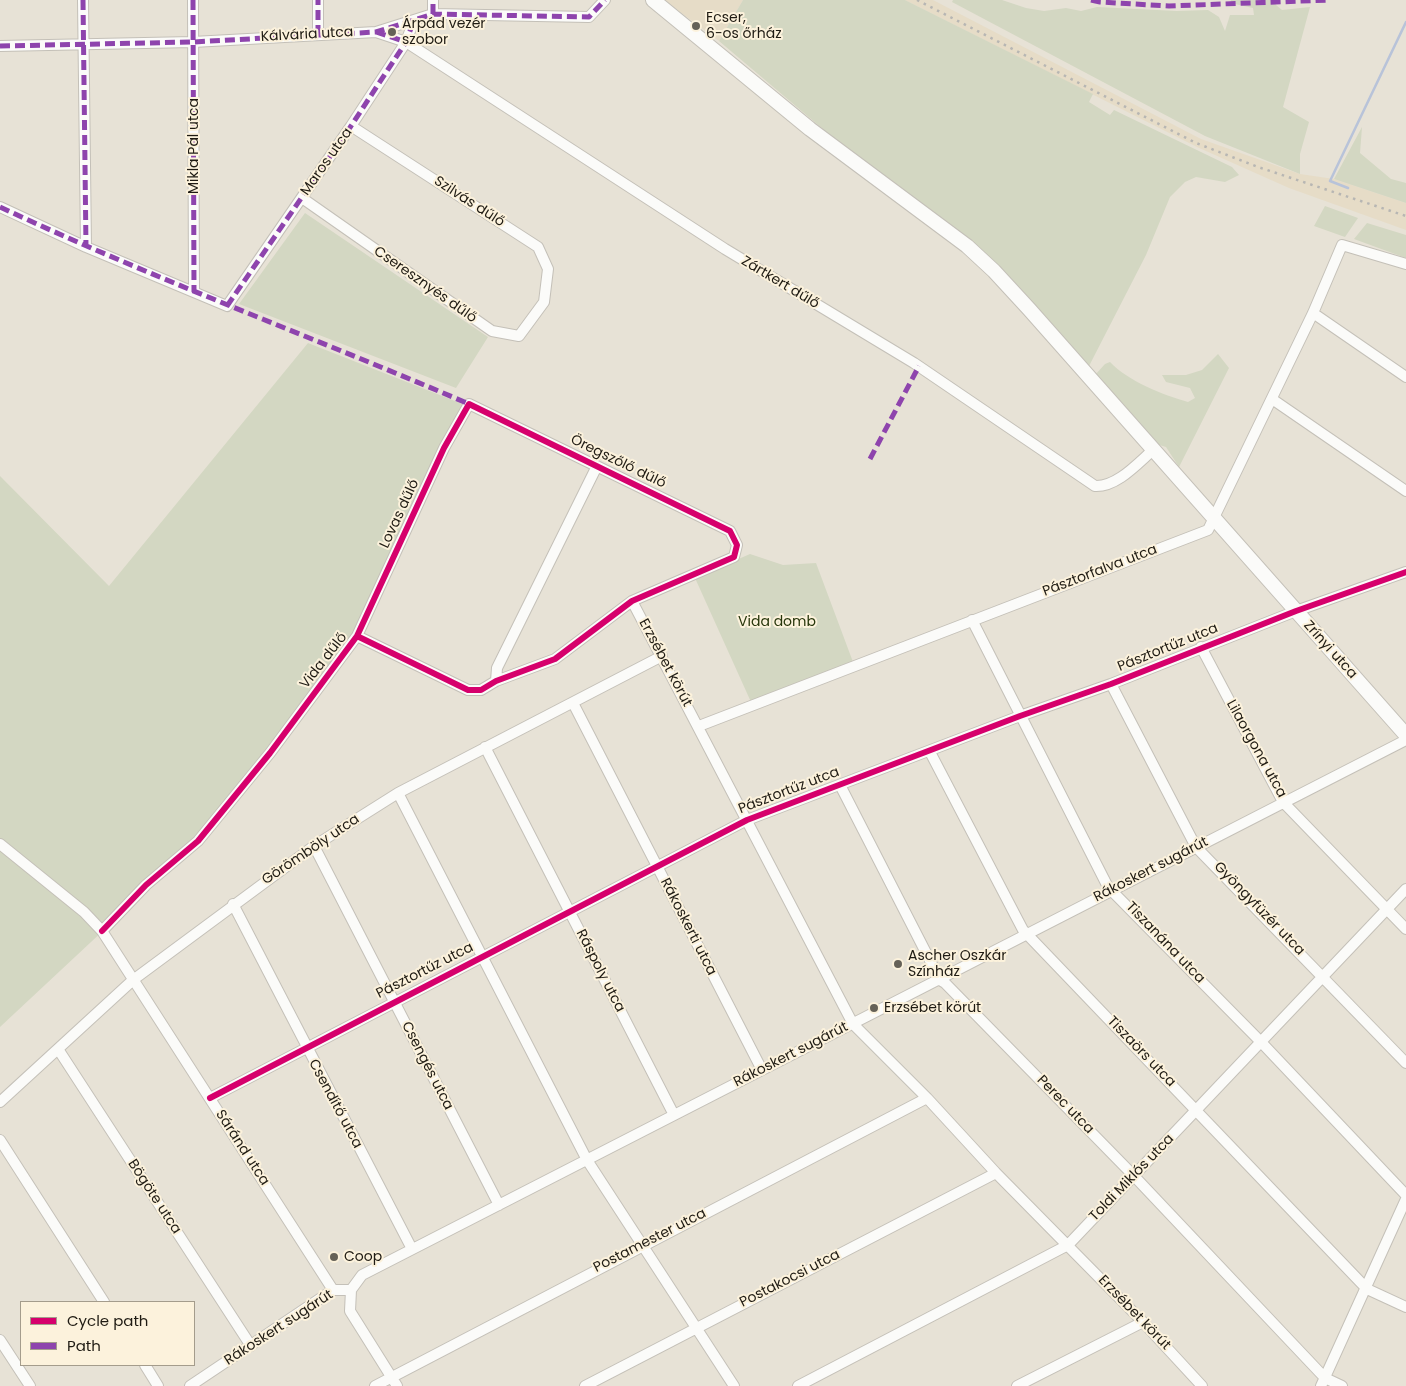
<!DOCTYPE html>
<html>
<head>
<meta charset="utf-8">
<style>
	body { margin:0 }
	#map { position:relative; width:1406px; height:1386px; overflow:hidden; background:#e7e2d6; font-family:Poppins,sans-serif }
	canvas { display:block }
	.legend { position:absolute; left:20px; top:1301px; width:175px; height:65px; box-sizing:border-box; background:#fcf2dc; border:1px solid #a49c8c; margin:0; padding:6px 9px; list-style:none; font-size:15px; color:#1f1b13 }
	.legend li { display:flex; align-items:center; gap:10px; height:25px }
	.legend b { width:25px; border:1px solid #a49c8c }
</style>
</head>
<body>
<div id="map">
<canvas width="1406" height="1386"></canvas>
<ul class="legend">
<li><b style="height:6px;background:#d6006c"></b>Cycle path</li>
<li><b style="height:6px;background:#8e44ad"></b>Path</li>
</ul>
</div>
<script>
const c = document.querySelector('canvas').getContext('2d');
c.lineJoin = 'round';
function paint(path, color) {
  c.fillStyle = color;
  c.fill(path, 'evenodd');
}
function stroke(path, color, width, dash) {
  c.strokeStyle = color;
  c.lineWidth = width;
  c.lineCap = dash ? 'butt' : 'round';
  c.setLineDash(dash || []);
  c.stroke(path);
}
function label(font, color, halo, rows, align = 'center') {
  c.font = font + ' Poppins,sans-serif';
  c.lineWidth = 4;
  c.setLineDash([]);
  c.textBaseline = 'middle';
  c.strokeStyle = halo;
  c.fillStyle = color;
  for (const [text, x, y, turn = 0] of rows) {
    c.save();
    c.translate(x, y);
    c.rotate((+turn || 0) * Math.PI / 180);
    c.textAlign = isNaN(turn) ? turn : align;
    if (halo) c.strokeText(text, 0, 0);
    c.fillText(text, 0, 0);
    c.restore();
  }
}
paint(new Path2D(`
	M664 0H743L719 41Z
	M905 0H933L1201 139 1300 174 1334 179 1406 203V230L1289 188 1197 147Z`), '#e6dcc7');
paint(new Path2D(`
	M743 0H905L1093 94 1089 102 1110 115 1114 110 1232 167 1239 175 1225 182 1196 177 1185 182 1170 197 1146 255 1088 368 999 266 958 230 850 152 719 41Z
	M953 0H1002L1026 8 1044 11 1066 8 1081 11 1097 7 1177 11 1208 10 1219 17 1225 31 1230 15H1254L1253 8 1230 3 1231 0H1274L1276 5 1282 10 1310 7 1283 107 1309 122 1300 154V174L1205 136 952 2Z
	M1362 127 1360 153 1391 179 1406 183V203L1334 179Z
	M1325 206 1358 218 1345 237 1314 226Z
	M305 213 488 337 456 388 239 304Z
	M1367 223 1406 235V258L1354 239Z
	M308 343 465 405 357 629 277 740 193 839 106 928 0 1027V476L109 586Z
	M1218 354 1229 368 1179 467 1166 447 1156 444 1095 375 1105 364 1110 362C1128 381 1163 395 1188 402L1195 398 1190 388 1166 382 1162 375H1186L1202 370Z
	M750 554 783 565 816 563 853 662 751 702 695 578Z`), '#d3d7c2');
stroke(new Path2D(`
	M1348 188 1330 181 1406 22`), '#b8c3d9', 2.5);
const minor = new Path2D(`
	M83 0 86 247
	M193 0 194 292
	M433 14V0
	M376 32 406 42 725 249 914 363 1095 486C1117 487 1138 463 1153 450
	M318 35V0
	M0 46 193 42 376 32 433 14 589 17 605 0
	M302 198 492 331 519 336 544 302 548 269 538 247 351 126
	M0 207 86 247 227 306 351 126 406 42 414 20
	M1313 313 1406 377
	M1272 399 1406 491
	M632 601 853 1024 927 1098 996 1173 1143 1322 1202 1386
	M972 620 1108 887 1261 1042 1406 1195
	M1201 647 1283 802 1406 929
	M496 681 497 668 597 466
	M1111 684 1196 847 1406 1063
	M573 703 762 1070
	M699 726 1208 530 1313 313 1342 245 1406 264
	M485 747 674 1115
	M930 752 1023 930 1367 1289 1406 1307
	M840 785 940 980 945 983 1134 1176 1325 1378 1342 1386
	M398 793 587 1160 734 1386
	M0 844 84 912 102 931 333 1290
	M314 846 499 1205
	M233 904 412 1249
	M102 931 146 885 198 841 270 753 357 636 444 448 469 404 730 531 737 545 734 557 632 601 555 659 496 681 481 690H468L357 636
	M58 1049 251 1346
	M210 1098 747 820 1020 716 1111 684 1296 611 1406 572
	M0 1102 133 980 314 846 398 793 662 656
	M0 1140 104 1302
	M0 1340 30 1386
	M145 1365 158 1386
	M190 1386 333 1290H351
	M375 1386 927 1098
	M397 1386 350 1311 351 1290 362 1275 1406 740
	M585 1386 996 1173
	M798 1386 1068 1245 1406 889
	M1017 1386 1143 1322
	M1321 1386 1406 1199`);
const major = new Path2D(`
	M653 0 810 129 967 246 994 271 1029 309 1406 735`);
stroke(minor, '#c4c0b8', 12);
stroke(major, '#c4c0b8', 16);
stroke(minor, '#fbfbf9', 10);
stroke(major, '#fbfbf9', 14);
stroke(new Path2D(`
	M917 0 1196 143 1258 167 1406 216`), '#b7b6b3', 2.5, [2.5, 5]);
stroke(new Path2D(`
	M83 0 86 247
	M193 0 194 292
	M1091 0 1100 2 1169 6 1329 0
	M433 14V0
	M376 32 406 42
	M318 35V0
	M0 46 193 42 376 32 433 14 589 17 605 0
	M0 207C154 279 313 337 469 404
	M227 306 351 126 406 42 414 20
	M870 459 919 366`), '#8e44ad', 5, [10, 5]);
stroke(new Path2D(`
	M102 931 146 885 198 841 270 753 357 636 444 448 469 404 730 531 737 545 734 557 632 601 555 659 496 681 481 690H468L357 636
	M210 1098 747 820 1020 716 1111 684 1296 611 1406 572`), '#d6006c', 6);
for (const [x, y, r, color] of [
	[696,26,5,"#656157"],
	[392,32,5,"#656157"],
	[898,964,5,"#656157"],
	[874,1008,5,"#656157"],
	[334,1257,5,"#656157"]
]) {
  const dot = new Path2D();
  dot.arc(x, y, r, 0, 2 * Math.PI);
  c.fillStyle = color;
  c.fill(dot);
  stroke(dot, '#fcf2dc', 2);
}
label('14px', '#1f1b13', '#fcf2dc', [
	["Ecser,",706,18],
	["6-os őrház",706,34],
	["Árpád vezér",402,24],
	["szobor",402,40],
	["Ascher Oszkár",908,956],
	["Színház",908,972],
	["Erzsébet körút",884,1008],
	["Coop",344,1257]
], 'left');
label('14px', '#1f1b13', '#fcf2dc', [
	["Kálvária utca",307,35,-3],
	["Mikla Pál utca",194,146,-90],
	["Maros utca",327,162,-55],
	["Szilvás dűlő",469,202,33],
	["Zártkert dűlő",780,283,31],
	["Cseresznyés dűlő",425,285,35],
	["Öregszőlő dűlő",618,462,26],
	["Lovas dűlő",400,514,-65],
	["Pásztorfalva utca",1100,571,-21],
	["Pásztortűz utca",1168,648,-22],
	["Zrínyi utca",1330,650,48],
	["Vida dűlő",324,661,-52],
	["Erzsébet körút",665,663,62],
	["Lilaorgona utca",1256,749,61],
	["Pásztortűz utca",789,791,-21],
	["Görömböly utca",311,850,-34],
	["Rákoskert sugárút",1151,870,-27],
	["Gyöngyfüzér utca",1259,909,46],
	["Rákoskerti utca",688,927,63],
	["Tiszanána utca",1165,943,46],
	["Pásztortűz utca",425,971,-27],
	["Ráspoly utca",600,971,63],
	["Tiszaörs utca",1141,1052,46],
	["Rákoskert sugárút",791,1055,-27],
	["Csengés utca",427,1066,63],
	["Csendítő utca",335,1104,62],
	["Perec utca",1065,1105,46],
	["Sáránd utca",242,1148,57],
	["Toldi Miklós utca",1132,1178,-46],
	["Bögöte utca",154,1197,57],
	["Postamester utca",650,1241,-27],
	["Postakocsi utca",790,1279,-27],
	["Erzsébet körút",1134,1313,46],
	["Rákoskert sugárút",279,1328,-33]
]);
label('14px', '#27360b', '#fcf2dc', [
	["Vida domb",777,622]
]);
</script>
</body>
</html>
